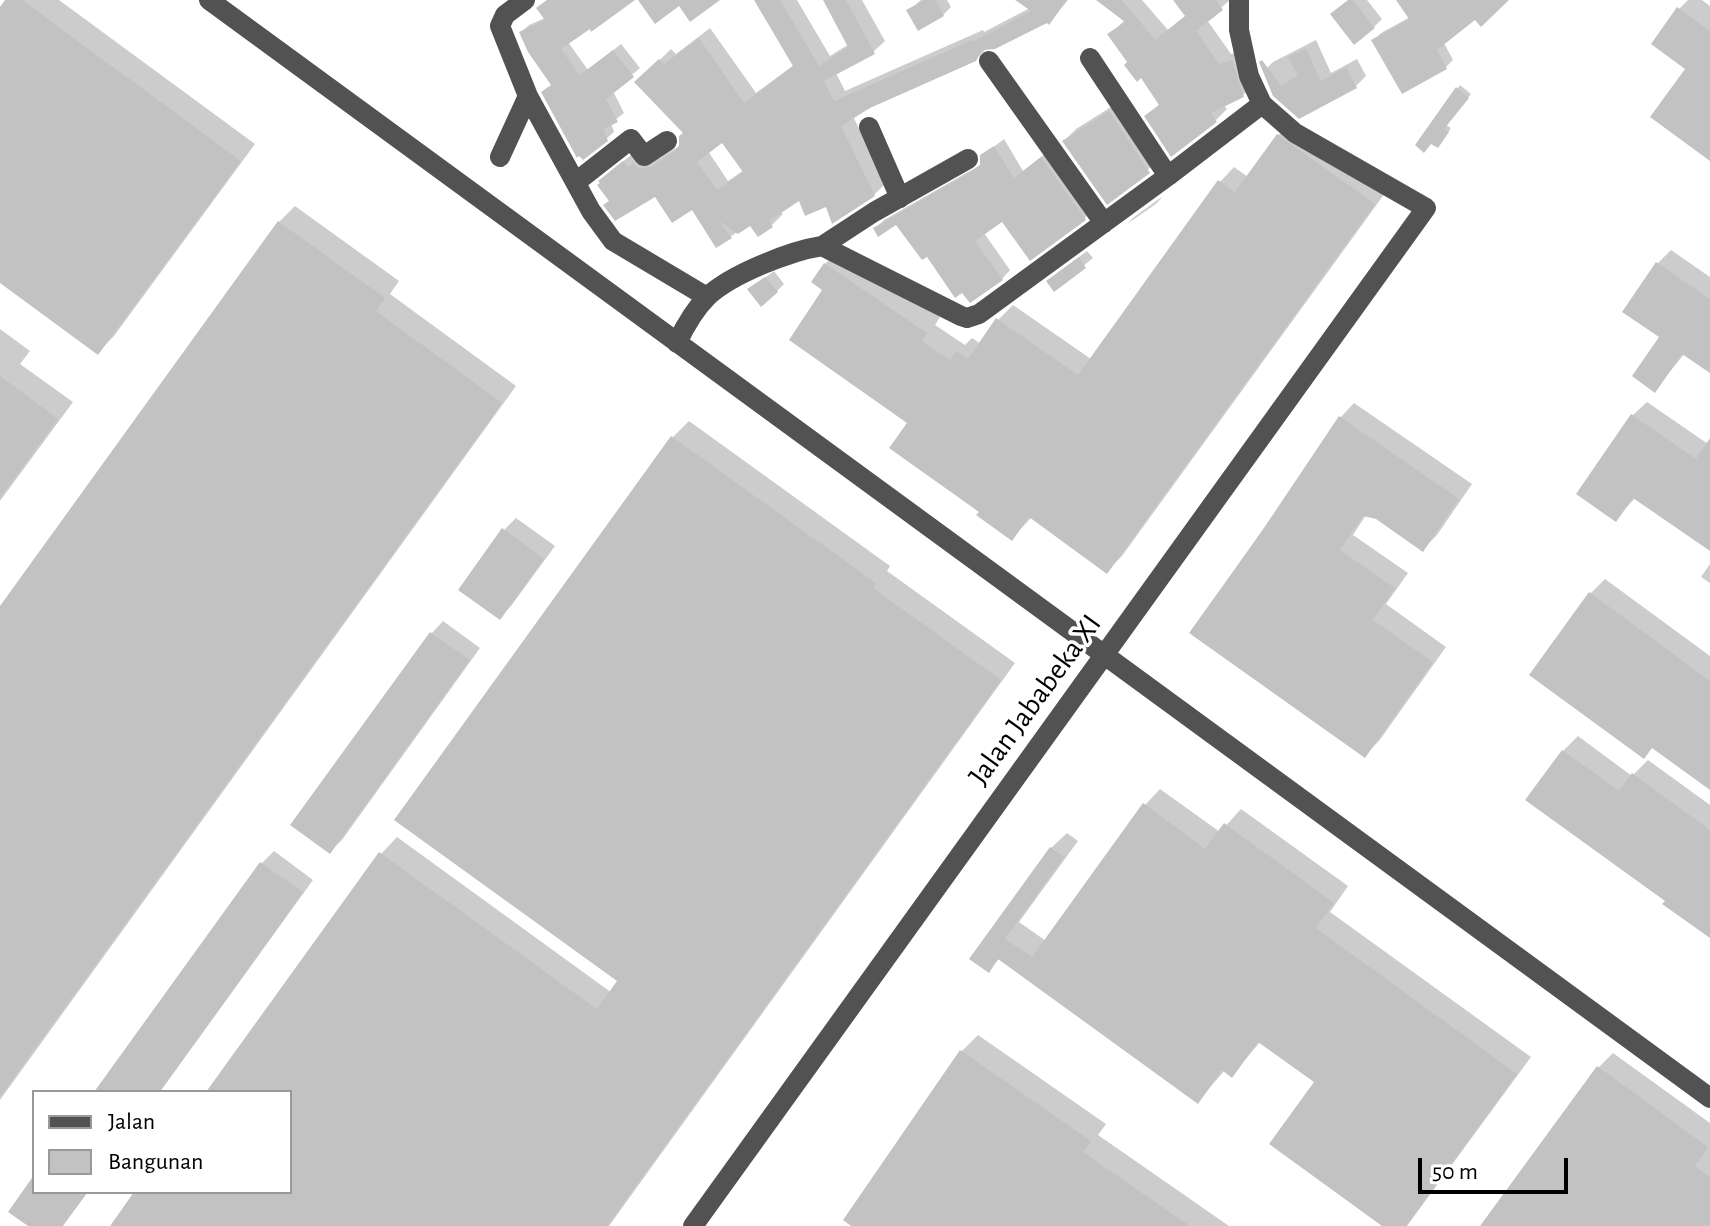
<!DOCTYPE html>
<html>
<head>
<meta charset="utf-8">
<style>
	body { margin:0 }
	#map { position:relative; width:1710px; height:1226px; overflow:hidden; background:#fff; font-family:"Alegreya Sans",sans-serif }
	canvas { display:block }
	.legend { position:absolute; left:32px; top:1090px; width:260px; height:104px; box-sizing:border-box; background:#fff; border:2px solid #999; margin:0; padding:10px 14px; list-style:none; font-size:24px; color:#000 }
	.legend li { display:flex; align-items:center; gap:16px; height:40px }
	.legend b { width:40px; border:2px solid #999 }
	.scale { position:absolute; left:1418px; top:1158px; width:150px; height:36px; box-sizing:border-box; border:4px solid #000; border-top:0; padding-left:10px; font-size:24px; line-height:28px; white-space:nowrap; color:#000; -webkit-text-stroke:6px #fff; paint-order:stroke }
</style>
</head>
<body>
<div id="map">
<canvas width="1710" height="1226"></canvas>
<ul class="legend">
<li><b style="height:10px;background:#525252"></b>Jalan</li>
<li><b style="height:22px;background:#c2c2c2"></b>Bangunan</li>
</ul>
<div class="scale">50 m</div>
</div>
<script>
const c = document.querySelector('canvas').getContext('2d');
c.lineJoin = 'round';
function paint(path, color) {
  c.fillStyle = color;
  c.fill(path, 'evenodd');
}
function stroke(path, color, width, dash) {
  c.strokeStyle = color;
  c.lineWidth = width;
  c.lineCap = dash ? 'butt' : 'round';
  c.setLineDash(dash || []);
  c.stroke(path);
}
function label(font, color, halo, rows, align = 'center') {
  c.font = font + ' "Alegreya Sans",sans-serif';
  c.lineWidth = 7;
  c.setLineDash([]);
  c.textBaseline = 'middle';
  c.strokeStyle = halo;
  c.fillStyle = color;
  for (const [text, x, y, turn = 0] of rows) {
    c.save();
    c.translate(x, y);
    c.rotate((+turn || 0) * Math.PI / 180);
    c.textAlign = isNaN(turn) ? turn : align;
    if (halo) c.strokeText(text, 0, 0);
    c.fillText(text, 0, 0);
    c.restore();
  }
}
paint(new Path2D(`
	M7 0H59L255 144 114 336 98 352 0 280V10Z
	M547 0H629L568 42 588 70 621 44 640 68 613 91 624 113 611 123 614 132 606 139 543 92 553 84 521 32 529 25 545 18Z
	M756 0H797L830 56 849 44 824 0H862L885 41 873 52 836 73 845 91 983 30 984 32 1030 8 1018 0H1068L1049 22 987 48 975 60 869 106 853 116 885 184 874 195 827 205 799 198 780 211 783 214 772 225 750 223 730 237 692 208 656 194 611 200 612 170 635 152 658 159 681 145 685 133 637 82 671 49 676 54 710 28 756 93 794 65ZM722 140 744 170 728 181 708 151Z
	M921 0H947L951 7 943 15 909 10Z
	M1099 0H1142L1168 30 1187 15 1175 0H1230L1207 20 1231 54 1243 50 1254 84 1243 95 1223 104 1227 109 1216 120 1147 116 1161 103 1110 34 1125 20Z
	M1349 0H1367L1382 19 1374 27Z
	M1398 0H1506L1476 17 1444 43 1453 60 1446 67 1402 91 1374 40 1381 33 1410 17Z
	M1688 0H1702L1710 6V159L1688 69 1679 9Z
	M1316 40 1331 73 1357 59 1366 76 1356 86 1299 117 1264 71 1273 62Z
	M1460 85 1471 94 1446 125 1451 128 1441 143 1417 145Z
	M1122 100 1161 159 1107 202 1064 141 1076 129Z
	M1293 121 1388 189 1122 556 1107 571 1032 517 1012 538 981 511 910 422 825 290V264L840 249 940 317 935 325 965 345 972 338 981 344 998 320 1013 305 1091 359 1220 182 1234 167 1248 177 1278 135Z
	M1004 139 1023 171 1050 150 1093 210 1085 218 1003 220 984 233 1010 270 1002 279 927 254 897 222 875 229 884 220 982 164V156Z
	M1163 196 1156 204 1127 224 1134 217Z
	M295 206 399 281 390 294 516 386 0 1100V609L279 222Z
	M1671 250 1710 277V370L1685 353 1655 390 1662 337 1658 263Z
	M1087 251 1093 258 1055 289 1056 274Z
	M774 271 784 284 777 291 749 290Z
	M0 329 30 351 20 364 73 402 0 501Z
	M1647 402 1708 444 1710 442V548L1636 497 1616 519 1579 494 1633 415Z
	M1354 403 1472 484 1437 535 1423 549 1377 518 1366 515 1353 535 1408 573 1386 604 1446 647 1379 741 1365 755 1192 632 1340 418Z
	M689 421 890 566 887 571 1015 663 609 1226H112L137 1192H290V1092H209L381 854 397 837 612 993 620 980 397 819 673 437Z
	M516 518 555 546 511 606 500 617 504 530Z
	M1710 564V583L1701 577Z
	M1605 579 1710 656V788L1590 594Z
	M443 621 480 648 342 840 330 851 432 633Z
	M1578 736 1632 776 1648 760 1710 805V936L1667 900 1563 751Z
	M1160 789 1220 832 1241 809 1348 886 1330 912 1531 1057 1407 1226H1386L1317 1082 1261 1041 1232 1075 1225 1070 1198 1101 1000 958 988 970 1051 848 1067 833 1078 841 1019 922 1046 941 1145 805Z
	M274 851 313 880 160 1092H97L262 863Z
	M978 1035 1106 1124 1098 1135 1229 1226H855L962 1051Z
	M1613 1053 1710 1123V1226H1483L1598 1068Z
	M34 1179V1192H88L63 1226H31Z`), '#0003');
paint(new Path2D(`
	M5 0H22L241 161 98 355 0 283V7Z
	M547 0H635L591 32 590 29 561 49 580 75 613 50 634 77 606 99 618 122 604 129 608 141 583 160 579 156 577 158 541 92 551 85 528 52 519 32 545 20 536 8Z
	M638 0H720L690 22 679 6 655 24Z
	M754 0H780L819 66 848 47 823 0H846L875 54 824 81 834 101 972 40V42L1031 11 1015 0H1067L1049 25 1047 23 995 49 982 50 976 61 870 108 841 126 875 196 832 224 826 207 805 216 799 201 769 221 773 227 758 237 750 226 738 234 719 221 732 238 716 248 692 210 672 223 655 197 615 221 603 205 609 201 597 185 600 183 598 181 623 161 628 167 633 164 639 168 651 167 675 151 679 146V136L683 133 634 82 659 59 664 64 699 38 744 103 793 66ZM722 143 743 172 717 190 697 162Z
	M925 0H936L944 16 918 31 906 10Z
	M1096 0H1122L1155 40 1185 16 1173 0H1216L1223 10 1196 31 1219 64 1232 60 1244 97 1211 113 1217 122 1171 157 1144 116 1159 105 1141 78 1137 82 1124 65 1127 62 1107 34 1125 22Z
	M1348 0H1353L1375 28 1354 45 1330 14Z
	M1396 0H1509L1481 27 1475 20 1437 50 1447 69 1402 94 1371 40 1409 19Z
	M1677 7 1710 31V161L1650 117 1685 69 1651 44Z
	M1306 49 1321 81 1346 67 1357 88 1299 119 1273 96 1259 62 1262 60 1281 86 1298 75 1287 57Z
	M1456 87 1469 98 1444 129 1449 132 1438 148 1431 144 1424 153 1415 145Z
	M1109 111 1150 173 1107 205 1062 141Z
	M1277 134 1375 204 1107 574 1029 517 1012 541 976 515 979 512 889 448 907 423 789 340 822 290 811 282 824 263 927 333 922 341 950 360 956 351 968 359 996 318 1078 375 1218 180 1235 192Z
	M994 146 1014 178 1041 157 1086 220 1030 261 1002 222 975 241 1003 280 970 303 962 293 955 298 927 257 922 260 896 225 878 237 873 228 974 170 980 165V155Z
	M278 221 385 298 376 311 502 403 0 1097V606Z
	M1079 257 1086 268 1054 292 1046 281Z
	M1656 262 1710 299V373L1682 354 1655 393 1632 376 1659 337 1622 312Z
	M765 277 778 292 761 307 747 289Z
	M0 376 58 419 0 498Z
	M1631 414 1696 459 1710 438V551L1633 498 1616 522 1576 494Z
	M1339 416 1459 499 1423 552 1376 519 1363 516 1340 550 1395 588 1373 620 1433 662 1365 758 1189 633 1262 531Z
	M671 436 876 583 873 588 1001 680 607 1226H110L134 1192H290V1092H206L379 852 597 1009 617 981 394 820Z
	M502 528 544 559 500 620 458 590Z
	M1589 592 1710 681V790L1652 748 1644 759 1529 675Z
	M430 632 470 660 330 854 290 825Z
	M1562 750 1619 791 1632 773 1710 830V938L1662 904 1665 901 1525 800Z
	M1143 803 1205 849 1224 823 1334 903 1316 928 1517 1074 1406 1226H1382L1269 1144 1314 1082 1258 1042 1232 1078 1222 1070 1198 1104 998 959 989 973 969 959 1050 847 1064 857 1005 939 1032 957Z
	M260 862 303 892 236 986 159 1092H94Z
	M960 1050 1091 1141 1083 1152 1190 1226H851L843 1220Z
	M1597 1066 1708 1147 1695 1166 1710 1177V1226H1480Z
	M34 1175V1192H87L62 1226H28L8 1212Z`), '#c2c2c2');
stroke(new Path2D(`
	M209 0 1710 1098
	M525 0 505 15 500 26 528 96 591 211 613 241 707 297
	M1090 58 1168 176
	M989 61 1104 223
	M869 127 900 198
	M500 157 528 96
	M576 182 631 139 644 156 667 141
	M822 246 874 212 968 159
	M677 343C685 326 695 309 708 296 732 274 790 251 822 246L961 316 967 318 979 314 1168 176 1262 104
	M693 1226 1426 208 1295 133 1262 104 1249 76 1239 30V0`), '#525252', 20);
label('30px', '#000', '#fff', [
	["Jalan Jababeka XI",1035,700,-54]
]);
</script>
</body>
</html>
